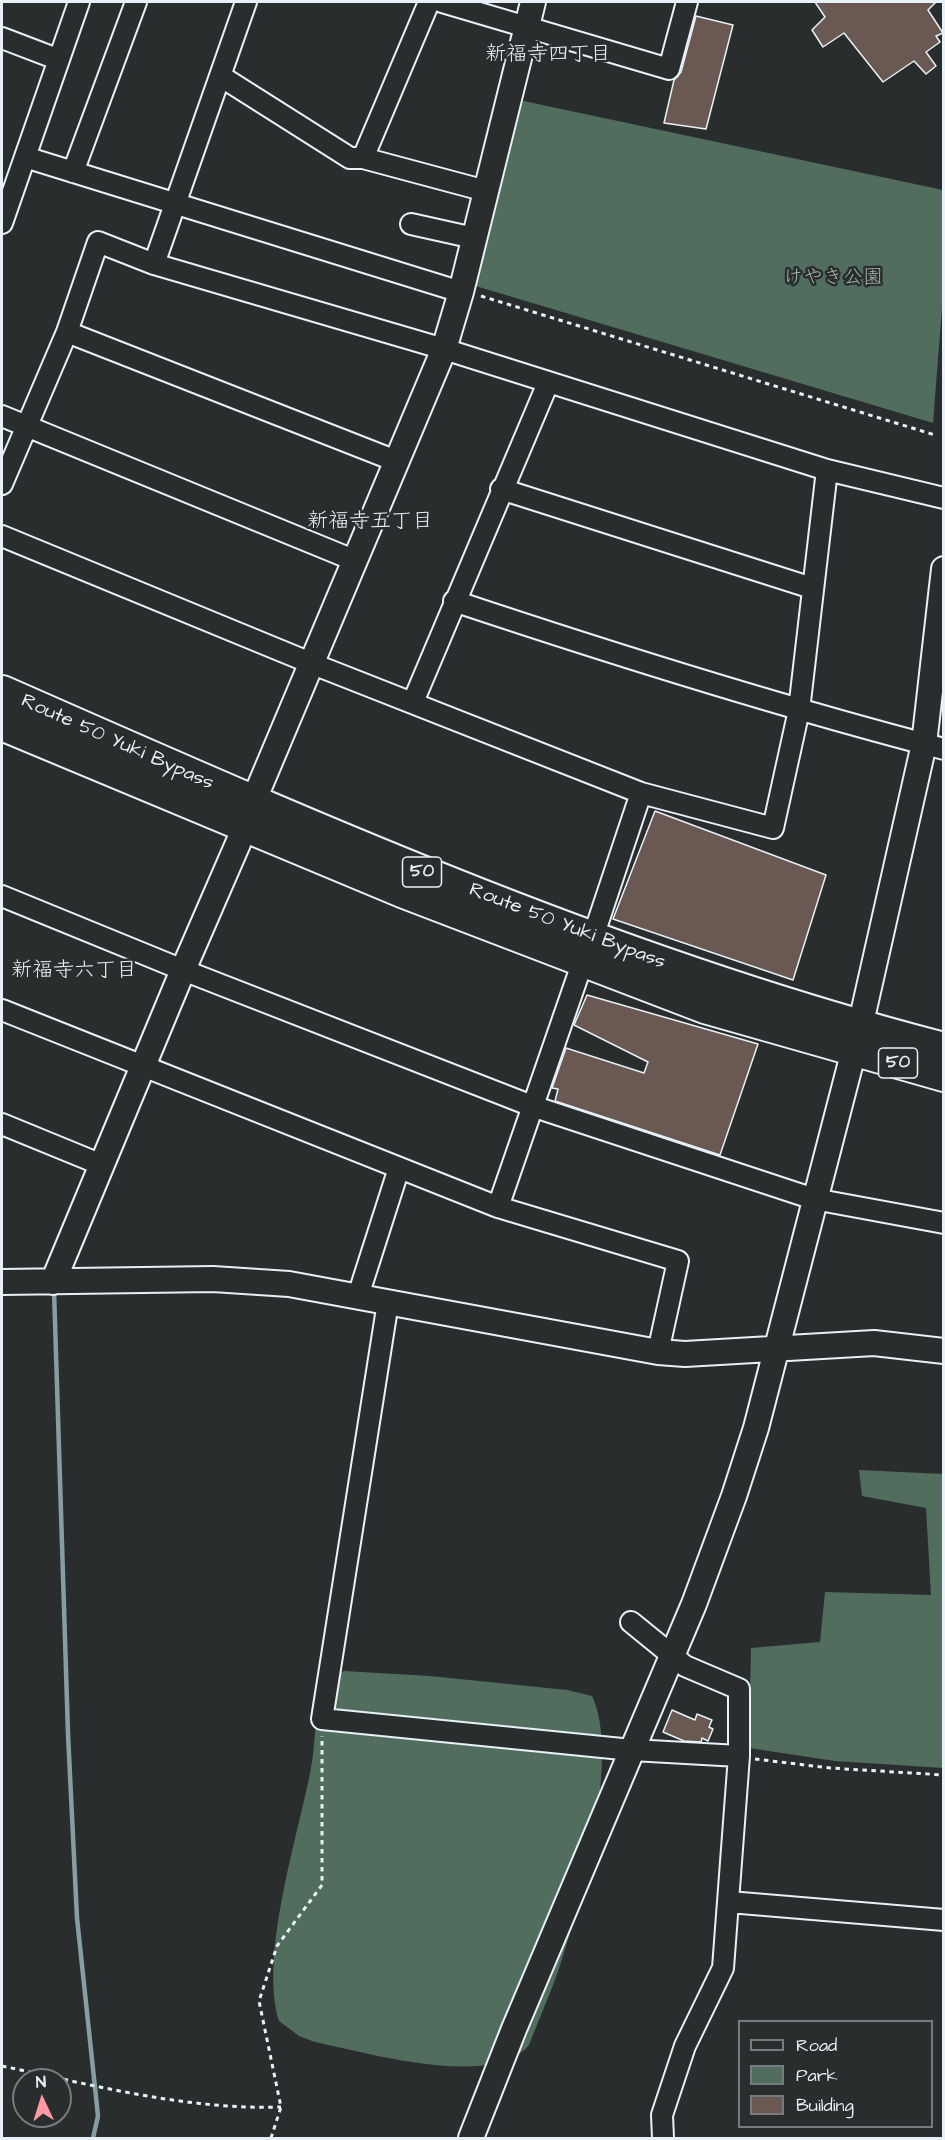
<!DOCTYPE html>
<html>
<head>
<meta charset="utf-8">
<style>
	body { margin:0 }
	#map { position:relative; width:945px; height:2140px; overflow:hidden; background:#2a2d2e; font-family:"Architects Daughter",sans-serif }
	canvas { display:block }
	.frame { position:absolute; inset:0; border:3px solid #e8f1f8; pointer-events:none }
	.legend { position:absolute; left:738px; top:2020px; width:195px; height:108px; box-sizing:border-box; background:#2a2d2e; border:2px solid #767b7f; margin:0; padding:8px 10px; list-style:none; font-size:18px; color:#e8f1f8 }
	.legend li { display:flex; align-items:center; gap:12px; height:30px }
	.legend b { width:30px; border:2px solid #767b7f }
	.north { position:absolute; left:12px; top:2068px; width:60px; height:60px; box-sizing:border-box; background:#2a2d2e; border:2px solid #767b7f; border-radius:50%; rotate:356deg; font-size:16px; font-weight:700; line-height:24px; text-align:center; color:#e8f1f8 }
	.north::after { content:''; display:block; margin:auto; width:21px; height:27px; background:#ff9aa2; clip-path:polygon(50% 0,100% 100%,50% 72%,0 100%) }
</style>
</head>
<body>
<div id="map">
<canvas width="945" height="2140"></canvas>
<div class="frame"></div>
<ul class="legend">
<li><b style="height:8px;background:#2a2d2e"></b>Road</li>
<li><b style="height:16px;background:#516d5d"></b>Park</li>
<li><b style="height:16px;background:#6a5952"></b>Building</li>
</ul>
<div class="north">N</div>
</div>
<script>
const c = document.querySelector('canvas').getContext('2d');
c.lineJoin = 'round';
function paint(path, color) {
  c.fillStyle = color;
  c.fill(path, 'evenodd');
}
function stroke(path, color, width, dash) {
  c.strokeStyle = color;
  c.lineWidth = width;
  c.lineCap = dash ? 'butt' : 'round';
  c.setLineDash(dash || []);
  c.stroke(path);
}
function label(font, color, halo, rows, align = 'center') {
  c.font = font + ' "Architects Daughter","Klee One",sans-serif';
  c.lineWidth = 5;
  c.setLineDash([]);
  c.textBaseline = 'middle';
  c.strokeStyle = halo;
  c.fillStyle = color;
  for (const [text, x, y, turn = 0] of rows) {
    c.save();
    c.translate(x, y);
    c.rotate((+turn || 0) * Math.PI / 180);
    c.textAlign = isNaN(turn) ? turn : align;
    if (halo) c.strokeText(text, 0, 0);
    c.fillText(text, 0, 0);
    c.restore();
  }
}
paint(new Path2D(`
	M514 99 943 190V295L933 423 469 284Z
	M859 1470 943 1474V1768L835 1761 749 1748 751 1648 820 1642 825 1592 931 1595 926 1508 862 1496Z
	M344 1671 430 1676 567 1690 592 1696C620 1755 583 1894 563 1956 554 1986 540 2016 529 2045 492 2090 365 2052 315 2042L299 2036 279 2021C259 1955 298 1837 311 1768 315 1747 314 1724 320 1704 323 1692 333 1676 344 1671Z`), '#516d5d');
stroke(new Path2D(`
	M54 1290 68 1734 77 1918 98 2116 93 2138`), '#879da3', 4.5);
const building = new Path2D(`
	M815 2H936L928 10 943 33 936 36 940 42 926 52 936 66 926 74 914 61 883 82 844 33 823 47 812 30 825 17Z
	M696 16 733 25 706 129 664 123 674 80 681 72Z
	M655 811 826 875 793 980 613 919Z
	M587 995 758 1044 720 1155 555 1101 558 1089 552 1088 566 1048 644 1073 648 1062 574 1025Z
	M672 1710 695 1720 697 1714 712 1720 709 1727 713 1729 708 1741 702 1738 701 1742 684 1741 663 1732Z`);
paint(building, '#6a5952');
stroke(building, '#e8f1f8', 1.5);
const minor = new Path2D(`
	M442 2 669 69 687 2
	M2 38 57 59
	M222 77 350 158H363L486 191
	M25 157 461 292
	M363 158 429 2
	M73 172 136 2
	M2 223 79 2
	M411 224 474 238
	M154 264 246 2
	M67 332 396 461
	M2 416 356 561
	M2 484 67 332 98 242 154 264 444 349 827 470 944 498
	M501 489 812 588
	M2 536 313 664 641 793 773 828 799 710 827 470
	M454 601C616 655 778 706 944 749
	M413 702 548 383
	M2 896 183 970 532 1106 814 1199 944 1223
	M593 937 641 793
	M2 1010 498 1207 678 1261 658 1352
	M2 1124 102 1165
	M498 1207 583 961
	M358 1296 399 1168
	M388 1302 322 1719 632 1750 739 1756
	M631 1622 685 1666 739 1689V1756L723 1968 685 2046 662 2115 663 2138
	M729 1902 944 1920`);
const tertiary = new Path2D(`
	M253 802 444 349 461 292 533 2
	M2 1282 213 1279 289 1284 658 1352 685 1354 874 1343 944 1351
	M53 1282 183 970 246 825
	M471 2138 514 2029 694 1604 734 1496 756 1428 860 1027 924 744 944 569`);
const trunk = new Path2D(`
	M2 692C309 827 618 965 944 1049
	M2 724 402 891 705 1007 944 1075`);
stroke(minor, '#e8f1f8', 24);
stroke(tertiary, '#e8f1f8', 28);
stroke(trunk, '#e8f1f8', 36);
stroke(new Path2D(`
	M481 296 935 435
	M755 1759 830 1768 944 1775
	M2 2066C93 2085 186 2110 281 2107
	M271 2138 281 2107 259 2001 277 1946 322 1885V1736`), '#e8f1f8', 3, [4.5, 4.5]);
stroke(minor, '#2a2d2e', 20);
stroke(tertiary, '#2a2d2e', 24);
stroke(trunk, '#2a2d2e', 32);
for (const [x, y, w] of [
	[422,872,39],
	[898,1063,39]
]) {
  const box = new Path2D();
  box.roundRect(x - w / 2, y - 15, w, 30, 4.5);
  c.fillStyle = '#2a2d2e';
  c.fill(box);
  stroke(box, '#e8f1f8', 1.5);
}
label('bold 18px', '#e8f1f8', null, [
	["50",422,872],
	["50",898,1063]
]);
label('20px', '#a4b6b2', '#2a2d2e', [
	["けやき公園",833,279]
]);
label('20px', '#e8f1f8', '#2a2d2e', [
	["Route 50 Yuki Bypass",117,743,24],
	["Route 50 Yuki Bypass",567,927,21]
]);
label('21px', '#e8f1f8', '#2a2d2e', [
	["新福寺四丁目",548,56],
	["新福寺五丁目",370,523],
	["新福寺六丁目",74,972]
]);
</script>
</body>
</html>
